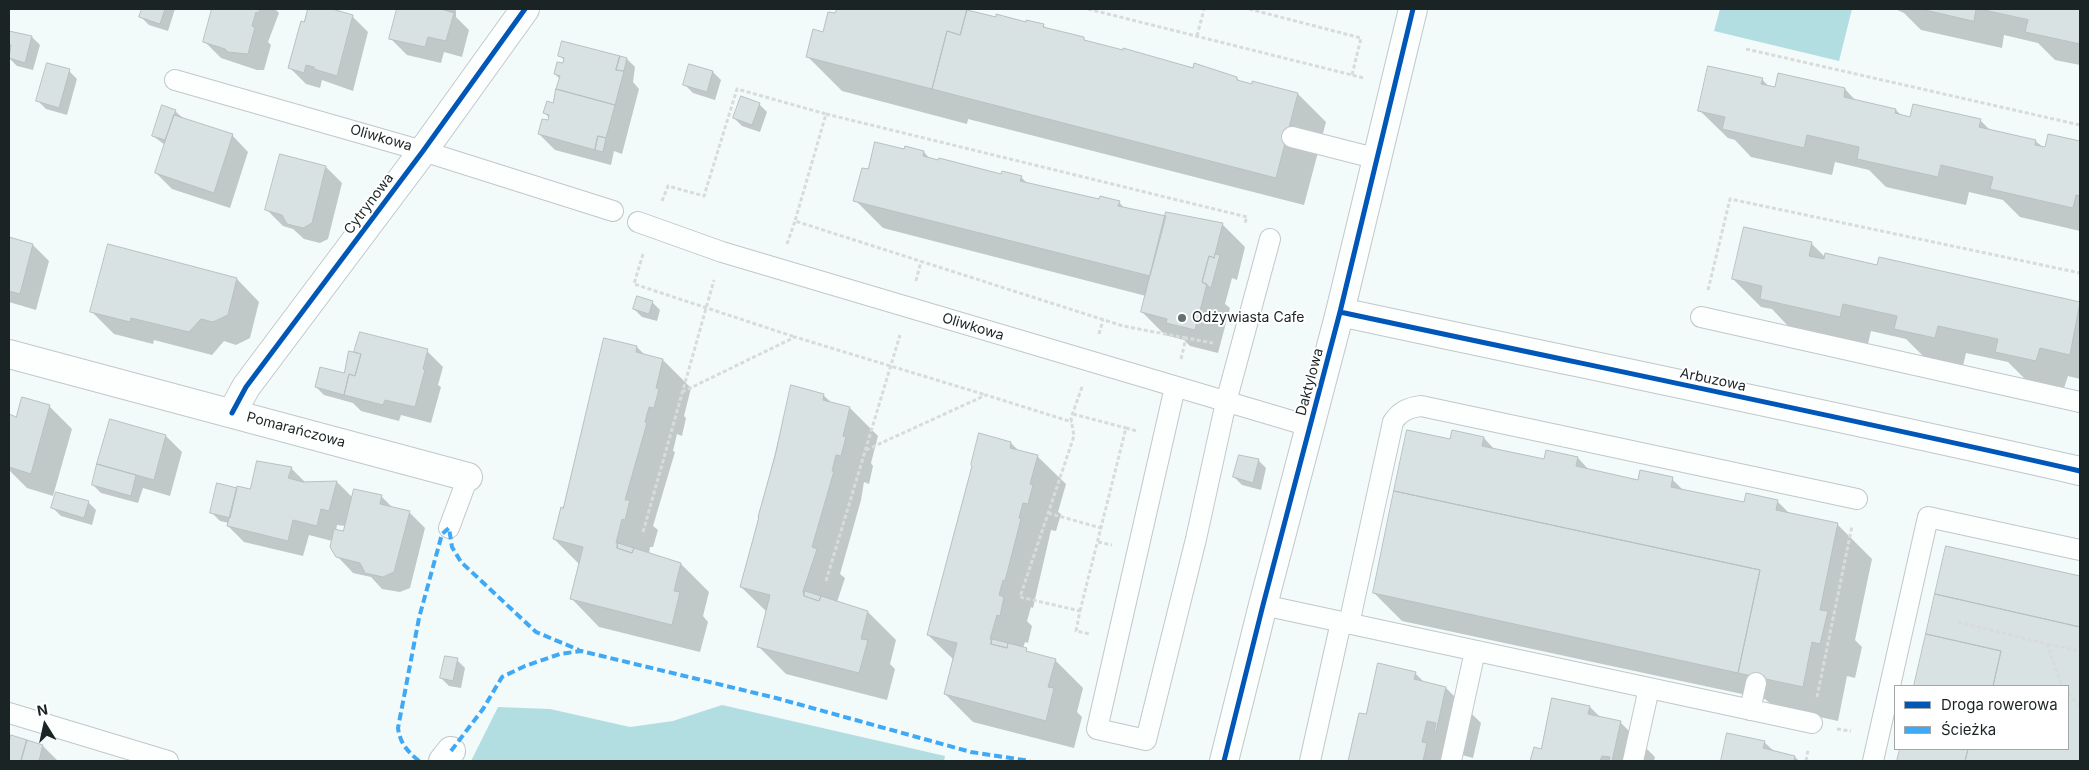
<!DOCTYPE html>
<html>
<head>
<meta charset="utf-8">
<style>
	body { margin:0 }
	#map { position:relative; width:2089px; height:770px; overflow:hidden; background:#f2fafa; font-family:Inter,sans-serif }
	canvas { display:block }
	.frame { position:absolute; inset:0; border:10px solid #1b2425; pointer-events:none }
	.legend { position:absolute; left:1894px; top:685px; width:175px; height:65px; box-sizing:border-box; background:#fff; border:1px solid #a4a7a8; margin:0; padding:6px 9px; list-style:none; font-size:15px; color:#1b2425 }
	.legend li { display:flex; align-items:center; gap:10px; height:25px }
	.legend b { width:25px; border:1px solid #a4a7a8 }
	.north { position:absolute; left:20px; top:700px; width:50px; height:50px; -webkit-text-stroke:4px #fff; paint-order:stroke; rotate:350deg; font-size:14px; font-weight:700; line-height:20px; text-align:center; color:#1b2425 }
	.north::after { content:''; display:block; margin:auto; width:18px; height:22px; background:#1b2425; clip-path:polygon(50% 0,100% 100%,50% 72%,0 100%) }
</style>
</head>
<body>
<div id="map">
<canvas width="2089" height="770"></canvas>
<div class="frame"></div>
<ul class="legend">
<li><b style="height:6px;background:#0057b8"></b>Droga rowerowa</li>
<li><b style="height:6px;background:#3fa9f5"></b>Ścieżka</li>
</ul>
<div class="north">N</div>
</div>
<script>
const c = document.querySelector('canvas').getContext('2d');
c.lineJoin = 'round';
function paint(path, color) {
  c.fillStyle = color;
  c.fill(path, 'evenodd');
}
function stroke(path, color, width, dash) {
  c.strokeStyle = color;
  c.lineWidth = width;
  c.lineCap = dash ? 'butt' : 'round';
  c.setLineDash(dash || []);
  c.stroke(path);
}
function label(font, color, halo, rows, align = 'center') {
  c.font = font + ' Inter,sans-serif';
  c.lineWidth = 4;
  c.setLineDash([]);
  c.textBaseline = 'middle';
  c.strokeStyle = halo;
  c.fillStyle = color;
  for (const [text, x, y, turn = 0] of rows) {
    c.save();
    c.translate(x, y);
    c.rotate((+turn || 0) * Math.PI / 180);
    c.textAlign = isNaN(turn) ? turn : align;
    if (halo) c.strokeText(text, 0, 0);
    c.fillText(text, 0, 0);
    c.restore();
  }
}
paint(new Path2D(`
	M1720 9H1852L1839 61 1714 31Z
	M722 705 945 756 944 761H471L498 707 550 709 630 727 673 721Z`), '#b2dee2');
paint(new Path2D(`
	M143 9H175L168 31 149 25 141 17Z
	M214 9H275L279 13 268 42 271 45 264 70H257L221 58 205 42Z
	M309 9H336L341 13 352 16 368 32 353 91 322 80 320 88 306 84 289 67Z
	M398 9H456V17L469 30 462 57 444 52 441 63 407 55 391 39Z
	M838 9H959L1027 24 1043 25 1047 29 1084 39 1087 42 1237 78 1240 82 1298 94 1326 122 1304 205 968 119 967 124 842 91 807 56 836 15Z
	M1895 9H2080V65L2055 60 2038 43 2004 35 2002 48 1921 30 1904 13Z
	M9 32 32 37 40 45 33 70 17 66 9 58 11 50H9Z
	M560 56 627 59 635 67 633 82 639 89 622 154 614 151 611 165 555 150 539 134 550 118 544 113 553 104 560 79 555 74 565 61Z
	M69 71 77 79 67 115 46 109 38 101Z
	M713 72 721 80 715 100 693 93 685 85Z
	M1762 79 1769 87 1776 88 1845 89 1856 101 1896 110 1902 116 1911 118 1980 120 1991 131 2035 141 2046 149 2049 135 2080 143V231L2020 217 2003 200 1969 192 1966 205 1886 187 1869 170 1835 162 1832 175 1751 157 1735 140 1728 138 1699 110Z
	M759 104 767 112 760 132 742 126 734 118Z
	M175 111 184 119 232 135 248 152 230 208 172 189 156 173 165 145 153 136Z
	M905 151 924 152 931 160 1002 175 1021 177 1028 184 1100 200 1119 202 1125 209 1166 217 1222 224 1245 247 1237 280 1232 278 1225 304 1230 308 1218 353 1190 346 1184 340 1165 335 1142 312 1146 296 883 228 855 200 869 171Z
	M326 167 342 183 328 239 320 243 304 239 293 229 283 226 267 210Z
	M9 239 33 245 49 261 36 310 9 302Z
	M1811 243 1825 257 1878 266 1880 259 2080 303V379L2068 376 2064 388 2025 379 2008 362 1966 353 1963 366 1924 357 1906 339 1871 331 1868 344 1789 327 1772 309 1761 307 1733 279Z
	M237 279 259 302 250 338 236 345 224 341 212 355 154 340 153 344 114 334 91 311Z
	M652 302 660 310 657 321 642 317 634 309Z
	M361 333 427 351 443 367 438 385 441 387 431 423 401 415 399 421 361 411 353 403 324 395 316 387 345 374 355 354Z
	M637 347 646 356 663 360 691 388 684 416 686 418 682 436 677 434 673 451 675 452 653 526 658 530 653 547H650L649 554 681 564 709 592 703 616 708 622 700 652 599 627 571 598 580 565 554 539 563 510Z
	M792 387 823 395 832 403 850 408 878 436 871 463 873 466 869 484 864 482 861 500 840 574 845 578 837 602 868 612 896 640 890 664 895 669 887 700 786 674 758 646 767 612 741 587Z
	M49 406 72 429 53 496 27 488 9 470V416L17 418Z
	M111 421 166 436 182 452 170 496 143 488 138 503 101 493 93 485Z
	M980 435 1011 443 1019 451 1037 456 1066 484 1058 512 1061 514 1056 531 1051 530 1033 608 1031 607 1027 621 1032 626 1028 643 1025 642 1023 648 1031 654 1055 660 1083 688 1077 712 1082 717 1074 748 973 722 945 694 954 660 928 635 973 466Z
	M1484 438 1495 450 1544 461 1547 452 1578 458 1590 471 1639 481 1672 479 1684 491 1744 504 1778 502 1790 514 1837 524 1872 559 1855 640 1862 647 1855 678 1847 676 1838 721 1774 707 1765 699 1402 621 1374 593 1450 440Z
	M1258 460 1266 468 1261 490 1242 485 1234 477Z
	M274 464 291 468 306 483 337 482 353 498 381 496 393 508 409 512 425 528 410 588 400 592 382 589 371 577 353 573 337 556 332 541 309 535 303 556 244 542 228 526 229 523 220 521 212 513 238 490H251ZM337 525 345 526 343 533 336 531Z
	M88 502 96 510 92 525 61 516 53 508Z
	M1947 547 2080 578V761H1899L1901 749H2068V686H1916Z
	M457 660 465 668 461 688 449 686 441 678Z
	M1415 673 1425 683 1446 688 1481 723 1473 758 1462 755 1461 761H1349L1360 714 1367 716Z
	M1553 699 1590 707 1600 717 1620 722 1655 757 1654 761H1532L1534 749 1542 750Z
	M1728 734 1764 742 1775 752 1795 757 1799 761H1722Z
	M12 736 43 746 58 761H9V748Z`), '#0003');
const building = new Path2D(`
	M142 9H165L160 24 139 17Z
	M212 9H260L259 13 256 12 252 26 255 27 248 54 228 52 225 49 203 42Z
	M308 9H332L353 15 337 76 314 69V67L306 65 304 73 288 68 301 21 304 22Z
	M397 9H441L454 13 446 41 428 37 425 47 389 39Z
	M837 9H963L967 10 960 35 947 31 932 89 806 57 813 29 823 32 828 12 835 13Z
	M1921 9H1976L1974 21Z
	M1980 9H2080V44L2025 32 2028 20Z
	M967 10 996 17V14L1026 22V20L1044 24 1043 27 1084 37V40L1123 50V48L1193 68 1194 63 1237 77V80L1252 84V81L1298 93 1276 178 932 89 947 31 960 35Z
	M9 31 32 36 25 63 9 58 11 45H9Z
	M562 41 620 56 616 70 624 71 615 105 556 89 560 76 554 74 557 62 563 63 564 58 558 56Z
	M620 56 627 58 624 71 616 70Z
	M47 63 70 69 59 108 36 101Z
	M689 64 713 71 707 92 683 85Z
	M1708 66 1763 78 1761 84 1775 87 1778 73 1845 88 1844 97 1896 109 1895 113 1910 117 1913 104 1981 119 1979 127 2036 140 2035 145 2045 147 2048 134 2080 141V196L2076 195 2073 208 1990 189 1993 177 1941 165 1938 177 1857 159 1859 147 1807 135 1804 148 1722 129 1725 117 1698 111Z
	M556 89 615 105 606 138 598 136 595 150 538 134 542 119 548 120 549 115 543 113 547 101 553 103Z
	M741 96 760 103 752 125 733 118Z
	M162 105 176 110 165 140 152 136Z
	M174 115 233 134 214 193 155 173Z
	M598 136 606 138 603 152 595 150Z
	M875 142 904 149 905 146 924 151 923 156 938 160 939 158 1001 174 1002 171 1022 176 1020 181 1099 199 1100 196 1120 201 1118 206 1166 216 1150 276 853 201 862 168 868 169Z
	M280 154 326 166 312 223 303 228 287 224 282 215 265 210Z
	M1166 212 1223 223 1214 258 1209 256 1202 282 1207 284 1195 330 1166 323 1167 319 1141 312Z
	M1744 227 1812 242 1809 256 1824 259 1825 253 1877 265 1879 257 2080 302 2070 355 2040 348 2036 361 1995 352 1998 339 1938 326 1935 338 1894 329 1897 316 1843 304 1840 317 1760 299 1762 286 1732 279Z
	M9 237 33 244 20 294 9 291Z
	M108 244 237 278 228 315 213 322 201 319 189 332 131 318 130 322 90 312Z
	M1215 254 1220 255 1211 288 1202 282 1209 256 1214 258Z
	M637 296 653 301 649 314 633 309Z
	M360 332 428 349 423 369 425 370 415 407 385 400 383 405 344 395 349 374 355 376 361 354 354 352Z
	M604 338 637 346 636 352 663 359 656 388 659 389 654 408 649 407 645 422 647 423 625 500H630L625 520 622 519 616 543H618L617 548 632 553 634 548 681 563 674 591 680 592 672 625 570 599 583 547 553 539 561 507 563 508Z
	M349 351 361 354 355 376 349 374 344 395 315 387 320 367 344 373Z
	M791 385 824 394 823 400 850 407 843 436 846 437 841 456 836 455 832 471H834L812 547 817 549 803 591 804 596 819 601 821 596 868 611 861 639 868 640 859 673 757 647 770 595 740 587 759 517H758L775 456Z
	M22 397 50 405 31 474 9 467V414L16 417Z
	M110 419 166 435 154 480 97 464Z
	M1407 430 1450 439 1452 430 1484 437 1482 446 1544 459 1546 450 1578 457 1576 466 1638 480 1640 470 1673 477 1671 487 1744 502 1746 493 1778 500 1776 510 1838 523 1820 610 1828 611 1820 644 1812 642 1803 687 1738 673 1760 570 1394 491Z
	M979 433 1011 442 1010 448 1038 455 1030 484 1033 485 1028 504 1023 503 1019 518 1021 519 1005 581 1003 580 999 595 1004 597 1000 616 997 615 990 639H992L991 644 1007 648 1008 643 1027 648 1026 651 1056 659 1048 687 1054 688 1046 721 944 694 957 643 927 635 972 466 971 465Z
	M1239 455 1259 459 1253 483 1233 477Z
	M257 461 292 467 288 478 303 482 337 481 329 511 321 509 317 526 293 520 288 541 227 526 237 486 250 489Z
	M97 464 136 475 131 496 92 485Z
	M217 483 237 488 230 518 210 513Z
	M354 489 382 495 380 504 410 511 394 572 383 577 365 573 360 563 336 557 330 547 334 529 343 531Z
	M1394 491 1760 570 1738 673 1373 593Z
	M56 492 89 501 84 518 51 508Z
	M618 543 634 548 632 553 617 548Z
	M1946 546 2080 576V627L1935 594Z
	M805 591 821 596 819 601 804 596Z
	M1935 594 2080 627V761H1965L1968 749H2068V686H1993L2001 651 1926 634Z
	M1926 634 2001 651 1993 686H1914Z
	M992 639 1008 643 1007 648 991 644Z
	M445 656 458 658 453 681 440 678Z
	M1378 663 1416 672 1414 679 1446 687 1436 732H1434L1436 723 1427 721 1422 742 1427 743 1423 761H1348L1359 713 1366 714Z
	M1552 698 1590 706 1588 714 1621 721 1612 761H1609L1610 757 1602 756 1600 761H1530L1534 747 1541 749Z
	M1727 733 1765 741 1763 748 1795 756 1794 761H1721Z
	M11 735 27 740 21 761H9V743Z
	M27 740 43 745 39 761H21Z
	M1900 749H1968L1965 761H1897Z`);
paint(building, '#d9e2e2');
stroke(building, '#b8c0c1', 1);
const service = new Path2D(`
	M175 80 423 151 613 211
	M1292 137 1378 159
	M638 222 722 252 1309 426
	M1701 317 2080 402
	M1175 387 1097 729 1146 740 1196 539 1226 402 1270 239
	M449 528 468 477
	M1263 605 1812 723
	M1349 624 1393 422C1400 411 1408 408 1421 406L1857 499
	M1750 710 1756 683
	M9 713 168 761
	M1310 761 1341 622
	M1451 761 1475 651
	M1633 761 1649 688
	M1873 761 1928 517 2080 550`);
const minor = new Path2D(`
	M1340 312C1587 365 1834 415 2080 471
	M9 354 468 477
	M232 413 246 387 423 151 525 9
	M443 761 451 751
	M1224 761 1263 605 1340 312 1413 9`);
stroke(service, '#c0c8c9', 22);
stroke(minor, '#c0c8c9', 30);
stroke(new Path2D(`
	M1088 9 1364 78
	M1249 9 1361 38 1352 75
	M1197 36 1204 9
	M1746 49 2080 125
	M662 201 668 186 704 196 737 89 826 114
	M787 244 795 221
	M643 254 634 284 795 337
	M916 281 921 261
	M1708 290 1730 199 2080 273
	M1099 334 1103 320
	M1186 338 1123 326 795 221 826 114 1247 217 1245 223
	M1181 359 1186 338 1213 343
	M1082 387 1071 418 1074 436 1020 597 1080 611 1076 631 1090 634
	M682 392 795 337 986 395
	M1073 414 1126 428
	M866 450 986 395 1072 422
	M1048 513 1101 528
	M643 532 714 280
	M1098 542 1112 545
	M826 581 900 335
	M1080 611 1126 428 1137 431
	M1958 622 2047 644 2062 686
	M2048 644 2080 651
	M2068 694 2080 706
	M1817 697 1852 526
	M1837 729 1851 731
	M1806 761 1808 750`), '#d8dbdb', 3, [4, 2.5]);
stroke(service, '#fdfefe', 20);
stroke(minor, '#fdfefe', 28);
stroke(new Path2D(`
	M451 751 483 709 502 677 525 666 560 654 581 651 776 698 971 752 1030 761
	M419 761C407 751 400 743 398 728L419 618 442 534 449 528 452 547 461 562 536 632 579 650`), '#3fa9f5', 4, [8, 4]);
stroke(new Path2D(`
	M1340 312C1587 365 1834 415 2080 471
	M232 413 246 387 423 151 525 9
	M1224 761 1263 605 1340 312 1413 9`), '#0057b8', 5);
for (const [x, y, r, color] of [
	[1182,318,5,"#666f70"]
]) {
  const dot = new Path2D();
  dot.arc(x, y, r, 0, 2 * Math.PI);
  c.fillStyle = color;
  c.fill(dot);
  stroke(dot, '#fff', 2);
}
label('14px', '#1b2425', '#fff', [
	["Oliwkowa",381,138,16],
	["Cytrynowa",369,204,-53],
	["Oliwkowa",973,327,17],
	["Arbuzowa",1713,380,12],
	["Daktylowa",1310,382,-75],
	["Pomarańczowa",296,430,15]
]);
label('14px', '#1b2425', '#fff', [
	["Odżywiasta Cafe",1192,318]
], 'left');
</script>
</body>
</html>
